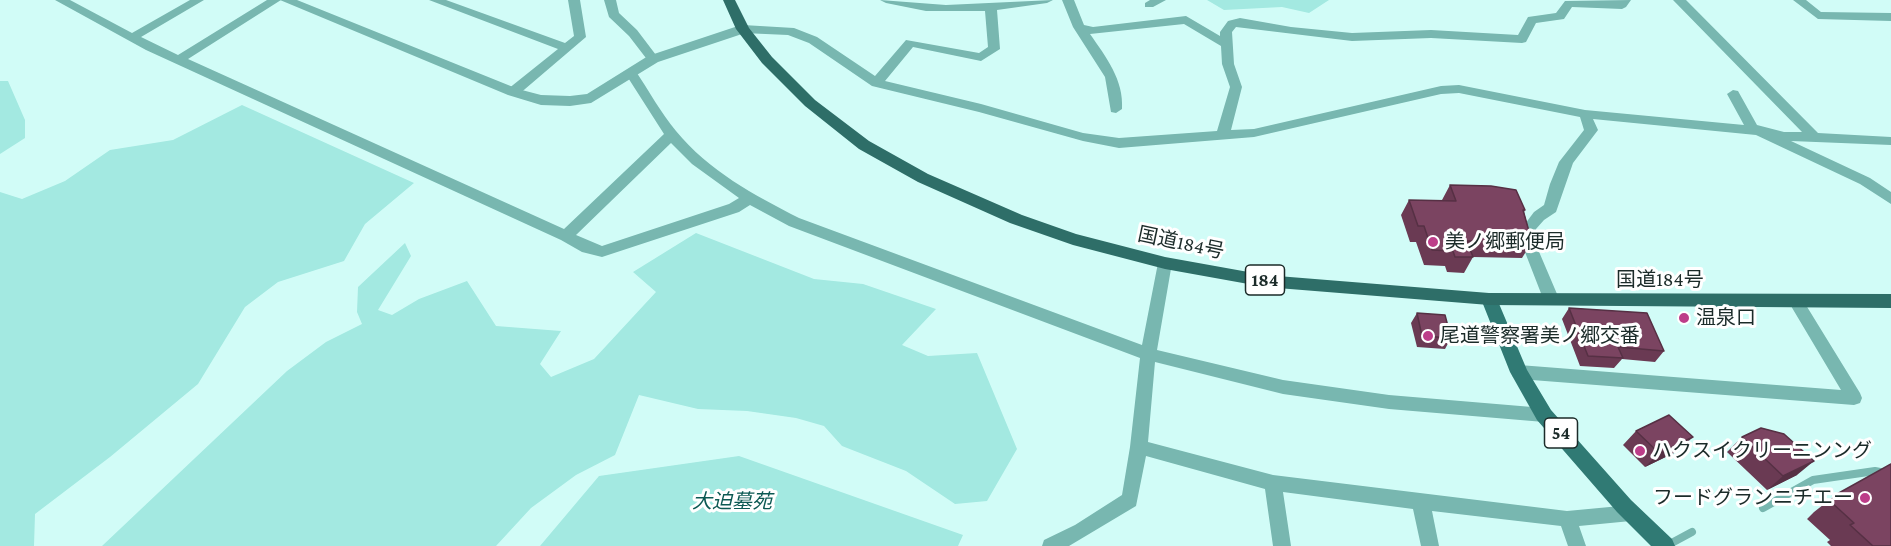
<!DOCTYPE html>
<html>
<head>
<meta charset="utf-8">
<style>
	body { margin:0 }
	canvas { display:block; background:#d1fcf7 }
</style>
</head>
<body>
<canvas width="1891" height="546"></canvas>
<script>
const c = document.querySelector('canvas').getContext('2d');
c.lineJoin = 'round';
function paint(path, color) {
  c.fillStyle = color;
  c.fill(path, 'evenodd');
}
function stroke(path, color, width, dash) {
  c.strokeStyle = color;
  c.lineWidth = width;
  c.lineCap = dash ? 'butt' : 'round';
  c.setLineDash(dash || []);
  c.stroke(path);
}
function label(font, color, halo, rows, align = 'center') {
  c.font = font + ' "Crimson Pro","Noto Sans JP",serif';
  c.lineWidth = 6;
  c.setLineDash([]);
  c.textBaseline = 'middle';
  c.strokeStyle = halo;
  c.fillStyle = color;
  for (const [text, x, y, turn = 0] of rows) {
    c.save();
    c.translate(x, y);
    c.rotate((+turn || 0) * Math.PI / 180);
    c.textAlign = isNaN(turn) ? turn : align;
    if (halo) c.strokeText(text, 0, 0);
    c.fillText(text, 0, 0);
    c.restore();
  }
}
paint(new Path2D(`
	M1207 0H1329L1309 13 1282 7 1224 10Z
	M0 81H8L25 120V138L0 154Z
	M242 105 414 183 365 224 344 261 278 282 245 307 198 384 110 457 35 514 34 546H0V192L22 199 65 181 110 150 173 140Z
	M696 233 814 279 863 284 936 309 902 345 928 356 977 353 1017 449 987 501 955 504 906 471 842 446 824 426 796 418 747 411 698 409 639 395 615 455 576 475 531 508 496 546H102L287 371 326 342 362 324 357 312 358 287 405 243 411 256 378 310 392 315 419 299 467 281 496 326 561 331 540 364 551 377 594 359 656 292 633 272Z
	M739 456 963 535 958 546H540L599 476Z`), '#a3e9e1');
stroke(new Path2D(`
	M1763 508 1813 480 1875 471 1891 474
	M1666 546 1692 532`), '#78b7b0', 8);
paint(new Path2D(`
	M55 0H70L132 33 190 0H204L141 37 178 55 267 0H281L188 59 564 229 664 134 625 73 631 69 635 70C649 91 661 113 676 131 709 171 754 195 799 218L1142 345 1158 263 1160 259H1170L1172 263 1157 350 1283 380 1389 395 1544 408 1550 410 1552 415 1550 420 1544 422 1389 409 1283 394 1155 362 1148 442 1273 475 1567 511 1631 505 1637 507 1640 513 1637 519 1631 521 1579 526 1586 546H1568L1561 526 1432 511 1439 546H1421L1413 509 1283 492 1291 546H1273L1265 489 1146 456 1136 506 1069 546H1042L1044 540 1075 525 1122 495 1130 447 1140 358 789 226 750 205 739 212 602 257 582 252 561 240 146 50ZM671 143 692 164 739 198 729 204 602 246 576 235Z
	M429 0H446L565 43 574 36 568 0H580L586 37 518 95H508L507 92 508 89 558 49Z
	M604 0H616L619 13 637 30 659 59 657 62H649L629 36 609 17Z
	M880 0 946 5 1053 0 1047 3 997 10 1000 49 981 61 913 47 885 81 981 104 1083 133 1119 138 1217 131 1230 87 1222 64 1221 46 1184 24 1090 34C1106 57 1124 80 1122 109L1116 113 1111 112 1105 77 1073 27 1062 0H1074L1084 25 1093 27 1186 16 1220 36V32L1228 21 1240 18 1291 27 1352 33 1431 30 1518 35 1528 17 1556 13 1565 1 1631 0 1626 7 1622 9 1572 7 1564 19 1536 23 1526 42 1522 43 1431 38 1352 41 1236 27 1232 32 1234 64 1242 87 1231 130 1254 129 1441 86 1459 85 1585 110 1744 125 1727 94 1733 90 1738 91 1757 125 1784 132H1802L1673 0H1686L1818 133 1891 137V145L1791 141 1870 178 1891 192V204L1860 184 1756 135 1593 119 1598 130 1573 163 1556 212 1544 220 1536 229 1537 247 1560 301 1557 305H1547L1544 301 1523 247 1522 228 1534 212 1544 205 1550 184 1559 162 1584 130 1580 117 1459 93 1441 94 1254 137 1119 148 1083 141 979 112 872 86 809 43 788 35 743 33 737 29 743 25 794 28 817 37 875 76 906 40 979 53 988 47 985 11H926L886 3Z
	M1150 0H1166L1153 7H1145V3Z
	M1793 0H1806L1821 12 1891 13V21L1818 19Z
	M1796 295 1801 297 1860 393 1862 398 1860 403 1854 405 1519 379 1513 377 1511 372 1513 367 1519 365 1841 390 1788 301 1791 297Z`), '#78b7b0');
paint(new Path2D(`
	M280 0H297L518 89 541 95 570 96 587 94 648 56 738 26 743 25 750 29 748 32 658 62 591 103 570 106 541 105 508 95Z`), '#78b7b0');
paint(new Path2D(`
	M1489 293 1495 294 1497 299 1527 370 1551 410 1631 500 1672 539 1675 546H1651L1617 512 1537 420 1510 372 1481 299 1483 294Z`), '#307a74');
paint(new Path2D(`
	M723 0H735L749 28 772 57 815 100 869 141 928 174 1022 215 1076 234 1165 257 1265 275 1489 293 1891 294V308L1489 305 1265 287 1165 269 1073 245 1010 223 918 182 859 149 805 106 762 63 736 29Z`), '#2e6e68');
paint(new Path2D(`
	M1450 185 1525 210 1524 212 1532 242 1522 258 1473 257 1464 273 1447 272 1445 266 1424 265 1416 242H1410L1401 215 1409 200H1442Z
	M1569 308 1664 351 1655 362 1622 359 1614 368 1580 366 1562 319Z
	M1417 313 1451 338 1445 349 1417 347 1411 323Z
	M1636 431 1678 451 1645 467 1623 445Z
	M1742 437 1797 475 1767 490 1727 452Z
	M1837 494 1891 546H1831L1827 542 1830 540 1807 519 1814 512Z`), '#6a3a53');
paint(new Path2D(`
	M1693 437 1678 451 1645 467 1659 453Z
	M1814 461 1797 475 1767 490 1783 476Z`), '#563044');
const building = new Path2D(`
	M1450 185 1491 186 1516 190 1525 210H1523L1532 242 1467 241 1473 257H1455L1453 251 1432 250 1424 226H1418L1409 200 1456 201Z
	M1569 308 1647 313 1664 351 1618 347 1623 358 1588 356Z
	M1417 313 1445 315 1451 338 1422 336Z
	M1669 415 1693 437 1659 453 1636 431Z
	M1761 428 1784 434 1814 461 1783 476 1742 437Z
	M1891 464V546H1873L1850 525 1854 523 1830 501 1837 494Z`);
paint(building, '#7b4461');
stroke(building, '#563044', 1.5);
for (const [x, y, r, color] of [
	[1433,242,6,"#bd3d89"],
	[1684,318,6,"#bd3d89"],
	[1428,336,6,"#bd3d89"],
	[1640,451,6,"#bd3d89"],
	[1865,498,6,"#bd3d89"]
]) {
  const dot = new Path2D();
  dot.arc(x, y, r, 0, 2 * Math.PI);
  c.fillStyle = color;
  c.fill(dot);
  stroke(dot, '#fff', 2);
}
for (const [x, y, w] of [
	[1265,280,39],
	[1561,433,33]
]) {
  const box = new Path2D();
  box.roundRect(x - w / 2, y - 15, w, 30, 4.5);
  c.fillStyle = '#fff';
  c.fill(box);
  stroke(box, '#1b2b29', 1.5);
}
label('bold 18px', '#1b2b29', null, [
	["184",1265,280],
	["54",1561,433]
]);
label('20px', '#1b2b29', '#fff', [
	["美ノ郷郵便局",1445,242],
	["温泉口",1696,318],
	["尾道警察署美ノ郷交番",1440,336],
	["ハクスイクリーニンング",1652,451],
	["フードグランニチエー",1853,498,"right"]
], 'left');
label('20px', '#1b2b29', '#fff', [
	["国道184号",1181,243,12],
	["国道184号",1660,280]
]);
label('italic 20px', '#0c5953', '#fff', [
	["大迫墓苑",732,502]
]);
</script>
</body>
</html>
